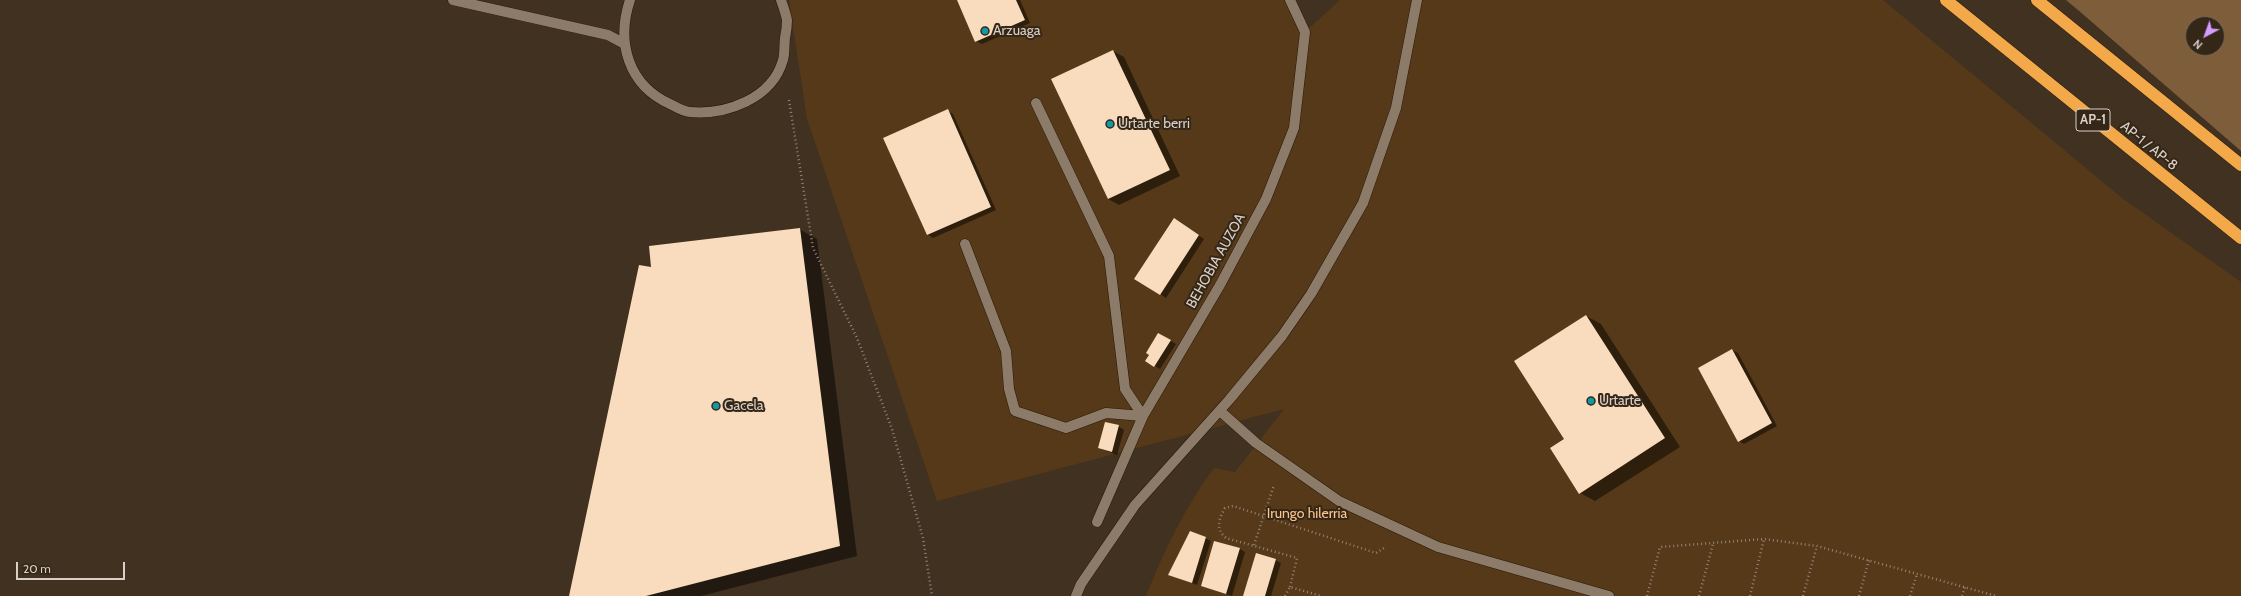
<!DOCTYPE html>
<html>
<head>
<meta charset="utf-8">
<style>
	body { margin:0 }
	#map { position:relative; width:2241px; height:596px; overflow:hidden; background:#403121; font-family:Cabin,sans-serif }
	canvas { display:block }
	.north { position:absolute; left:2185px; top:16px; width:40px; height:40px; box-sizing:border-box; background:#352717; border:1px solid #776a5d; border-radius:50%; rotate:221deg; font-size:11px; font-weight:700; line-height:16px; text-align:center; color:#d9cfc6 }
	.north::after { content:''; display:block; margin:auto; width:14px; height:18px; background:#d39cfd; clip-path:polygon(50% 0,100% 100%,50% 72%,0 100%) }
	.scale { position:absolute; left:16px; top:562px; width:109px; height:18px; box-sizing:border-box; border:2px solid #d9cfc6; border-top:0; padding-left:5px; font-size:12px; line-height:14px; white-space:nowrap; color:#d9cfc6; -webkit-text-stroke:3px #352717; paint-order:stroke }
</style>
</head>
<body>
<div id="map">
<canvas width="2241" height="596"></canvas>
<div class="north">N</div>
<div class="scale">20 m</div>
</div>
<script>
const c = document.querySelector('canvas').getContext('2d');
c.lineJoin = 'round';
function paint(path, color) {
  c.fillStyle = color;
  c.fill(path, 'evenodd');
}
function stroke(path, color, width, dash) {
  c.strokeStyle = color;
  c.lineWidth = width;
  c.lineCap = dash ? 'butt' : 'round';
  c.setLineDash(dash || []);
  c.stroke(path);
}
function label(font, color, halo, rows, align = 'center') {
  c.font = font + ' Cabin,sans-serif';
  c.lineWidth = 4;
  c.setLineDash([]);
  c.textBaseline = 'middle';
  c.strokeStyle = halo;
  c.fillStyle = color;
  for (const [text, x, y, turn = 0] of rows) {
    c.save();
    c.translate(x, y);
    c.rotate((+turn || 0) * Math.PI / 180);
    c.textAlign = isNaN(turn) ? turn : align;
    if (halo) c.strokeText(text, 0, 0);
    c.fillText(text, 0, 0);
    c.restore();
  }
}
paint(new Path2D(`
	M789 0H1284L1305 32 1340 0H1883L2122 198 2241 282V596H1146C1164 551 1185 507 1214 468L1235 472 1284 409 937 501 807 119Z`), '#563918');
paint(new Path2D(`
	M2066 0H2241V151L2078 10ZM2193 24H2217V48H2193Z`), '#7e5d3b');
paint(new Path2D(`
	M958 0H1020L1030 23 982 44 976 41Z
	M1113 51 1124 57 1180 176 1119 205 1108 199Z
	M948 111 953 114 996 210 933 238 927 234Z
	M1180 223 1204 239 1166 298 1160 294Z
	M799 229 817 239 857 556 701 596H570L653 268Z
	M1586 316 1601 324 1680 447 1595 501 1580 493 1566 439Z
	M1159 334 1176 344 1160 369 1147 361Z
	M1732 350 1738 353 1777 426 1744 444 1739 441Z
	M1118 426 1124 430 1117 455 1099 448Z
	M1205 538 1211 541 1197 585 1169 574Z
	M1240 549 1245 552 1232 596 1202 586Z
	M1275 560 1281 563 1271 596H1244Z`), '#0007');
paint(new Path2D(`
	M957 0H1016L1025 20 975 42Z
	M1113 50 1170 170 1108 199 1051 79Z
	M948 109 991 207 927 235 883 138Z
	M1174 218 1199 235 1160 295 1134 279Z
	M800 228 840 546 646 596H569L639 265 651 267 649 246Z
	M1586 315 1665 438 1579 494 1550 448 1564 439 1514 361Z
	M1158 333 1171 340 1154 367 1145 361 1149 355 1146 353Z
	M1732 349 1772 423 1738 442 1698 368Z
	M1105 422 1119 425 1112 452 1098 448Z
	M1190 531 1206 537 1192 583 1168 575Z
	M1214 541 1240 548 1226 594 1201 586Z
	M1256 553 1276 559 1265 596H1243Z`), '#f9dbbd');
const minor = new Path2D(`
	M453 0 608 35 623 43
	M630 0C616 42 628 85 670 104 676 107 683 112 690 112 726 115 772 99 783 60 785 53 784 45 785 38 786 33 787 26 787 20 786 14 783 6 781 0
	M1036 103 1109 256 1125 389 1143 416
	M965 244 1006 351 1009 389 1015 411 1066 428 1106 413 1143 416
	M1220 411 1256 443 1339 501 1438 547 1609 596
	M1097 522 1143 416 1220 285 1266 199 1294 128 1305 32 1290 0
	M1076 596 1081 584 1135 505 1229 400 1282 336 1311 294 1363 203 1396 108 1417 0`);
const highway = new Path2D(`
	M1946 0 2241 238
	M2037 0 2241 165`);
stroke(minor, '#261809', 11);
stroke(highway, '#261809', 13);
stroke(new Path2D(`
	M789 100 813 248 857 338 892 429 923 538 932 596
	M1254 545 1274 485
	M1290 587 1297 558 1226 538C1215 529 1219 518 1225 508L1233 506 1376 553 1384 548
	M1285 596 1290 587 1321 596
	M1647 596 1660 547 1764 539 1817 546 1996 596
	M1699 596 1713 544
	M1750 596 1764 539
	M1803 596 1817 546
	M1859 596 1869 560
	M1910 596 1917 574
	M1962 596 1965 587`), '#918578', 2.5, [1, 3]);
stroke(minor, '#8d7b69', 10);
stroke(highway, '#f3a949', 12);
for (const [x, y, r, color] of [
	[985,31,4,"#0f9aa8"],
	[1110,124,4,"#0f9aa8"],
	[1591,401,4,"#0f9aa8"],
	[716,406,4,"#0f9aa8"]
]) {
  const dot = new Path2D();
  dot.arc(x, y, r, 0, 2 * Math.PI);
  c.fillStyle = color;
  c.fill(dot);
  stroke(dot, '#352717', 1.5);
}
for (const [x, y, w] of [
	[2093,120,34]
]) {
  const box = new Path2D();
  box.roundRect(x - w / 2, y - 11, w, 22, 3);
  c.fillStyle = '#352717';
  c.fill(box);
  stroke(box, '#d9cfc6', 1);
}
label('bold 13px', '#d9cfc6', null, [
	["AP-1",2093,120]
]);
label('14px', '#d9cfc6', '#352717', [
	["Arzuaga",993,31],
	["Urtarte berri",1118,124],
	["Urtarte",1599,401],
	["Gacela",724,406]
], 'left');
label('14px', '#d9cfc6', '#352717', [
	["AP-1 / AP-8",2149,146,39],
	["BEHOBIA AUZOA",1216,261,-61]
]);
label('14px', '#fcc58d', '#352717', [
	["Irungo hilerria",1307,514]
]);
</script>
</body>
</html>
